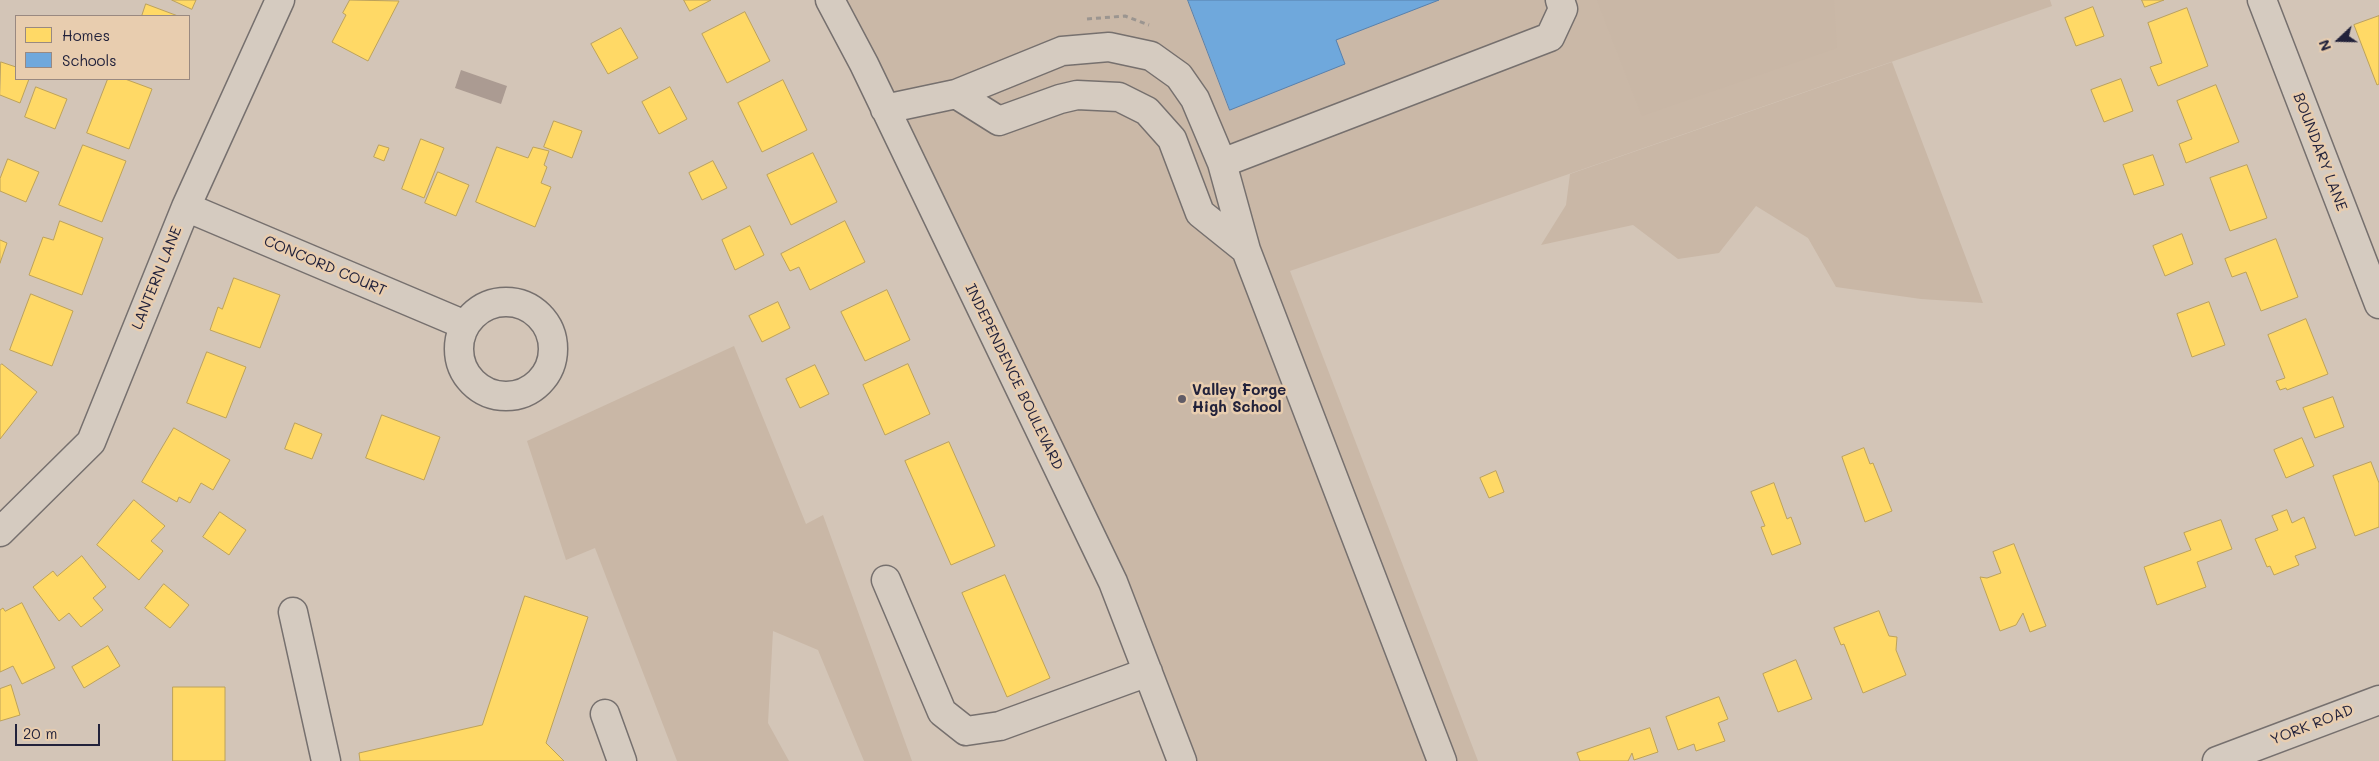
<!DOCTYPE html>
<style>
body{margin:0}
#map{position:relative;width:2379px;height:761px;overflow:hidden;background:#d3c5b7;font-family:Mali,sans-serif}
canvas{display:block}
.legend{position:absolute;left:15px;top:15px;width:175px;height:65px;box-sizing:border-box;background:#e8cdaf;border:1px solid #998981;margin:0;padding:6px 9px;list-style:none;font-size:15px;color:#22223b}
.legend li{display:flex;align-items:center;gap:10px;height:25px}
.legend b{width:25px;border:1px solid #998981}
.north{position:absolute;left:2314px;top:15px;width:50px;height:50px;-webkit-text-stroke:4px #e8cdaf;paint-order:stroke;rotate:249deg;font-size:14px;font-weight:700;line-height:20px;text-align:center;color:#22223b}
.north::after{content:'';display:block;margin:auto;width:18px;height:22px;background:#22223b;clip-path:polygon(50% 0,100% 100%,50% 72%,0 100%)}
.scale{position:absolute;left:15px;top:724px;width:85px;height:22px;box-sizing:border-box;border:2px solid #22223b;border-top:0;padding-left:6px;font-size:15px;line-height:18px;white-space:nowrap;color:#22223b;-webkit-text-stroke:4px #e8cdaf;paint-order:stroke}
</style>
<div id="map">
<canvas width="2379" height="761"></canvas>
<ul class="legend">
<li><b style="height:14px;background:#ffd966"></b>Homes</li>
<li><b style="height:14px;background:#6fa8dc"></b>Schools</li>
</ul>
<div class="north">N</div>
<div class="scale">20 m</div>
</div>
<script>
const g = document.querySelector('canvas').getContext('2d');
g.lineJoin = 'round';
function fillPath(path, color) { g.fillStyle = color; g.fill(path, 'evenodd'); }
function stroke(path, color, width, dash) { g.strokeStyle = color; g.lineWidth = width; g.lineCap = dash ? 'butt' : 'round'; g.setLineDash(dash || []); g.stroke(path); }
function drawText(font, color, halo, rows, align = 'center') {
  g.font = font + ' Mali,sans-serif'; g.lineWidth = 5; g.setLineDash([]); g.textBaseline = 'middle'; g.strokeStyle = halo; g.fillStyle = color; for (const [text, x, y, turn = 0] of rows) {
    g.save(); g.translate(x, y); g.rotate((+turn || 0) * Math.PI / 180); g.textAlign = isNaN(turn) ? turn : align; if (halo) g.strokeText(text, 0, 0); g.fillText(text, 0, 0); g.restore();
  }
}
const built = new Path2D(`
 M830,0h1220l2,6 -762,265 188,490h-296z`);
const green = new Path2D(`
 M1597,0h237l3,48 -195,68z
 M1892,62l91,241 -62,-4 -85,-12 -28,-49 -52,-32 -37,47 -41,6 -45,-34 -92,20 25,-40 4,-31z
 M734,346l72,178 17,-9 89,246h-48l-46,-111 -45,-19 -5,92 21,38h-112l-82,-213 -29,12 -39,-119z`);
const water = new Path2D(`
 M461,70l46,16 -6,18 -46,-16z`);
const homes = new Path2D(`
 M172,0h24l-4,9z
 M350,0l49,1 -31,60 -36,-19 14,-27 -3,-2z
 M684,0h27l-21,11z
 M2142,0h22l-19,7z
 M146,4l32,12h-36z
 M2093,7l11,29 -28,10 -11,-28z
 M2187,8l21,58 -50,20 -8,-19 12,-4 -14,-40z
 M745,12l25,49 -43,22 -25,-49z
 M2379,16v68l-2,1 -23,-60z
 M621,28l17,30 -30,16 -17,-30z
 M1,62l15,5v12h13l-9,24 -20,-8z
 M108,79h17l27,10 -23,60 -42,-16z
 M2121,79l12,32 -29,11 -13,-32z
 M783,80l24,50 -45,22 -24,-49z
 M2216,85l23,57 -53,21 -7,-19 13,-5 -15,-38z
 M36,87l31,12 -12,30 -30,-12z
 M670,87l17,32 -28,15 -17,-32z
 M554,121l28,10 -10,27 -28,-11z
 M421,139l23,9 -20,50 -22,-9z
 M83,145l43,16 -24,61 -43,-17z
 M379,145l10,3 -5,13 -10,-4z
 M497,147l31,11 5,-11 16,4 -5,14 3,2 -6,16 10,4 -16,40 -59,-25z
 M813,153l24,49 -46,23 -24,-50z
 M2153,155l11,30 -30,10 -11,-30z
 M8,159l31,13 -13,30 -26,-11v-12z
 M713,161l14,27 -25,12 -13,-27z
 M2247,165l20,53 -37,13 -20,-53z
 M438,172l31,13 -13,31 -31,-13z
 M60,221l43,17 -21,57 -53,-20 14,-38 10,3z
 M845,221l20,41 -55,28 -11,-23 -9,4 -9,-17z
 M750,226l14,29 -29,15 -13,-30z
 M2182,234l11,30 -28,12 -12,-30z
 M2276,239l22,58 -37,14 -15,-39 -14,5 -7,-18z
 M0,240l7,3 -7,20z
 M234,278l46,17 -20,53 -50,-18 8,-23 4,2z
 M887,290l23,50 -45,21 -24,-49z
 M31,294l42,17 -21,55 -42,-16z
 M778,302l12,26 -28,14 -13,-26z
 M2209,302l16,43 -33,12 -15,-43z
 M2306,319l22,55 -41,16 -1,-2 -6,2 -4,-9 9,-3 -17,-43z
 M207,352l39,15 -20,51 -39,-15z
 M2,364l35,28 -37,47v-73z
 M908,364l22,50 -45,21 -22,-50z
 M815,365l14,29 -29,14 -14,-29z
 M2333,397l11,30 -29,11 -12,-30z
 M382,415l58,22 -16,43 -58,-22z
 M295,423l27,11 -10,25 -27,-10z
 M174,428l56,32 -17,30 -12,-7 -11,20 -11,-6 -2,5 -35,-20z
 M2302,438l12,28 -28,12 -12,-28z
 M949,442l46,104 -44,19 -46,-104z
 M1864,448l6,16 3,-1 19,48 -27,11 -23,-65z
 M2371,462l8,21v44l-24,9 -22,-60z
 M1496,471l8,21 -15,6 -9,-20z
 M1774,483l13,36 4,-2 10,27 -29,11 -11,-28 4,-1 -14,-34z
 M134,500l31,26 -14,15 12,10 -24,29 -42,-35z
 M2287,510l5,13 12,-6 12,31 -21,8 4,9 -25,10 -4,-9 -3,1 -12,-28 23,-9 -6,-14z
 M220,512l26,18 -17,25 -26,-18z
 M2221,520l11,29 -35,13 9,25 -49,18 -13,-38 47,-17 -7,-17z
 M2014,544l32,82 -16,6 -7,-19 -7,12 -16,6 -20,-54 7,1 14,-5 -8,-21z
 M82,556l24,31 -13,11 10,12 -22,17 -12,-14 -10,8 -26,-34 20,-16 4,5z
 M1005,575l45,103 -43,19 -45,-104z
 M164,584l25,21 -19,23 -25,-20z
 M525,596l63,21 -42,126 18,18h-204l-1,-8 123,-28z
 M22,603l33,65 -33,16 -9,-18 -13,6v-62l3,-2 2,3z
 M1879,611l10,25 8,1 -1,13 10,25 -43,18 -19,-49 -3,1 -7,-17z
 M108,646l12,20 -36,22 -12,-21z
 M1796,660l16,39 -34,13 -15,-38z
 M11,685l9,30 -20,6v-32z
 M173,687h52v74h-52z
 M1719,697l9,22 -10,4 7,18 -29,10 -2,-7 -16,6 -12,-33z
 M1650,728l8,24 -24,8 -2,-7 -4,8h-48l-3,-8z`);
const schools = new Path2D(`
 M1188,0h251l-103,40 9,24 -115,46z`);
const path = new Path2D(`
 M1087,19l38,-3 24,9`);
const minor = new Path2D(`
 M830,0l34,64 249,518 69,179
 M2262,0l117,304
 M956,94l106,-43 47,-4 42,9 28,20 16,23 27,64 24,87
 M885,109l71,-15 43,27 61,-22 17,-4 42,2 28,14 25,28 28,74 46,37 196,511
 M1222,163l328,-126 13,-28 -3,-9
 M186,207l279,118
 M459 349a47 47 0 1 1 94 0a47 47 0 1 1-94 0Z
 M0,532l91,-90 95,-235 94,-207
 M886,580l56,132 24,19 34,-5 148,-54
 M293,612l33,149
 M605,714l17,47`);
const major = new Path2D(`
 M2217,761l162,-61`);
const markers = [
 [1182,399,5,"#605b66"]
];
const streetNames = [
 ["BOUNDARY LANE",2320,152,69],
 ["CONCORD COURT",325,266,23],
 ["LANTERN LANE",157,278,-68],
 ["INDEPENDENCE BOULEVARD",1014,377,64],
 ["YORK ROAD",2312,725,-21]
];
const poiNames = [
 ["Valley Forge",1192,390],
 ["High School",1192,407]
];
fillPath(built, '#cab8a7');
fillPath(green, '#c9b7a6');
fillPath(water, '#ab9b92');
fillPath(homes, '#ffd966');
stroke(homes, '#bda259', 1);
fillPath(schools, '#6fa8dc');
stroke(schools, '#5880ac', 1);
stroke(minor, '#76706e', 31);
stroke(major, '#76706e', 31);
stroke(path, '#9b9590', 3, [5, 4]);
stroke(minor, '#d5cbc0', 28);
stroke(major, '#d5cbc0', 28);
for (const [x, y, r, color] of markers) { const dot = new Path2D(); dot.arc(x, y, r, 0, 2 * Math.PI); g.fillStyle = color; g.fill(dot); stroke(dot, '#e8cdaf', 2); }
drawText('15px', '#22223b', '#e8cdaf', streetNames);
drawText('bold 15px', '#22223b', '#e8cdaf', poiNames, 'left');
</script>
